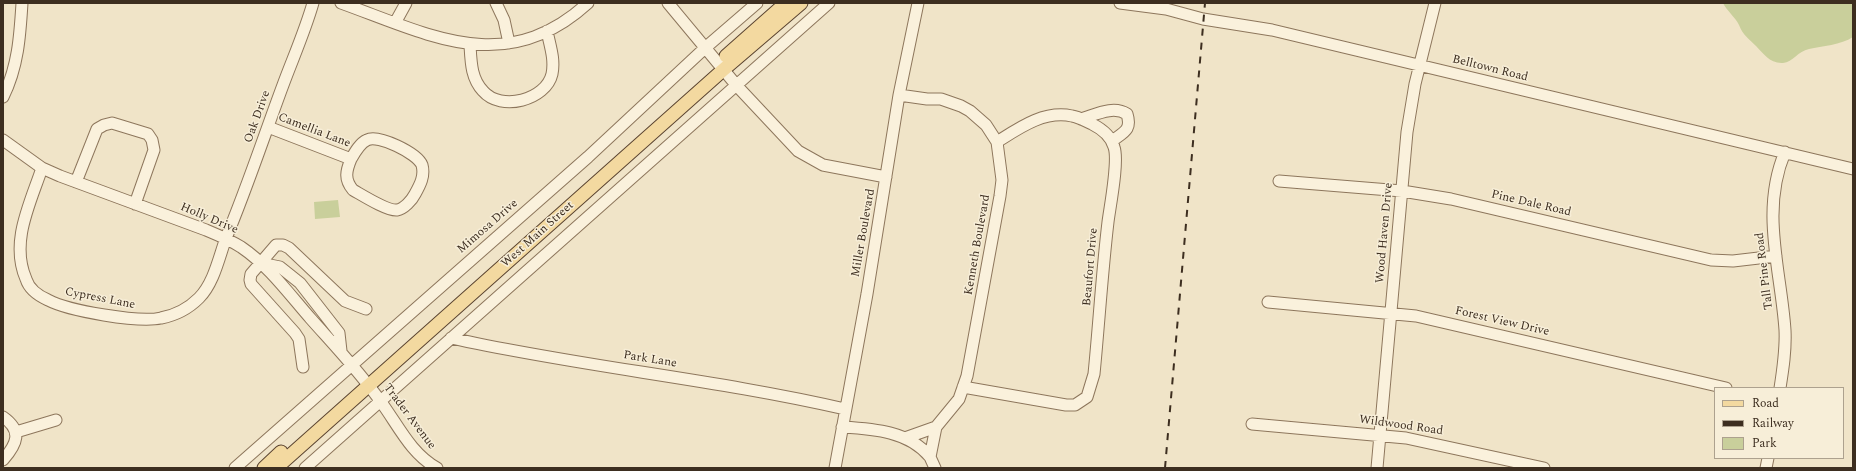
<!DOCTYPE html>
<style>
body{margin:0}
#map{position:relative;width:1856px;height:471px;overflow:hidden;background:#f0e4c8;font-family:Spectral,serif}
canvas{display:block}
.frame{position:absolute;inset:0;border:4px solid #3d2e20;pointer-events:none}
.legend{position:absolute;left:1714px;top:387px;width:130px;height:72px;box-sizing:border-box;background:#f7eed8;border:1px solid #ada18e;margin:0;padding:5px 7px;list-style:none;font-size:12px;color:#3d2e20}
.legend li{display:flex;align-items:center;gap:8px;height:20px}
.legend b{width:20px;border:1px solid #ada18e}
</style>
<div id="map">
<canvas width="1856" height="471"></canvas>
<div class="frame"></div>
<ul class="legend">
<li><b style="height:5px;background:#f3d9a0"></b>Road</li>
<li><b style="height:5px;background:#3d2e20"></b>Railway</li>
<li><b style="height:11px;background:#c9cf9b"></b>Park</li>
</ul>
</div>
<script>
const g = document.querySelector('canvas').getContext('2d');
g.lineJoin = 'round';
function fillPath(path, color) { g.fillStyle = color; g.fill(path, 'evenodd'); }
function stroke(path, color, width, dash) { g.strokeStyle = color; g.lineWidth = width; g.lineCap = dash ? 'butt' : 'round'; g.setLineDash(dash || []); g.stroke(path); }
function drawText(font, color, halo, rows, align = 'center') {
  g.font = font + ' Spectral,serif'; g.lineWidth = 3; g.setLineDash([]); g.textBaseline = 'middle'; g.strokeStyle = halo; g.fillStyle = color; for (const [text, x, y, turn = 0] of rows) {
    g.save(); g.translate(x, y); g.rotate((+turn || 0) * Math.PI / 180); g.textAlign = isNaN(turn) ? turn : align; if (halo) g.strokeText(text, 0, 0); g.fillText(text, 0, 0); g.restore();
  }
}
const green = new Path2D(`
 M1723,3h130v34c-12,8 -31,9 -44,12 -11,2 -16,13 -26,14 -13,1 -20,-10 -27,-17 -8,-8 -13,-11 -17,-21 -4,-8 -12,-14 -16,-22z
 M338,200l2,17 -25,2 -1,-17z`);
const minor = new Path2D(`
 M341,3c89,32 165,75 247,0
 M496,3l8,17 5,23
 M668,3l69,83 61,65 25,14 63,12
 M1120,3l46,6 37,10 69,11 581,139
 M395,23l11,-20
 M470,45c1,17 1,33 13,46 18,21 63,9 69,-17 3,-15 -2,-28 -5,-43
 M899,95l28,4h14l20,7 9,5 16,14 11,17 5,38 -2,16 -33,180 -8,23 -23,28 -6,30 5,11
 M3,97c15,-30 17,-61 19,-94
 M1081,119c14,-4 32,-14 46,-5 5,16 -3,18 -15,27
 M268,127l83,32c-5,12 -7,20 2,31 9,5 34,21 44,20 7,-1 15,-10 18,-16 5,-9 10,-18 7,-29 -5,-12 -44,-31 -55,-25 -7,3 -12,12 -16,19
 M3,140l39,28 18,8 146,54c12,5 24,10 35,17 28,19 48,47 70,72 24,27 49,53 70,83 17,23 30,52 56,66
 M42,168c-12,36 -32,74 -16,111 3,10 13,17 22,21 21,11 91,23 113,18 16,-3 27,-9 38,-20 15,-15 20,-41 27,-60 21,-50 38,-102 57,-153 10,-27 22,-54 30,-82
 M1279,181l123,10 49,8 260,61 22,1 43,-5
 M76,182l21,-53 7,-4 8,-2 36,11 4,6 2,10 -19,54
 M260,263l20,4 20,16 39,50 2,18
 M1268,302l148,14 310,72
 M451,338c130,29 264,41 394,71
 M303,367l-4,-28 -4,-6 -44,-49 -1,-4 1,-6 25,-29h7l6,3 56,53 21,8
 M963,387l103,18h9l12,-8 7,-23c5,-51 8,-101 14,-152 2,-16 11,-61 6,-75 -3,-11 -12,-18 -22,-23 -7,-3 -13,-7 -20,-8 -28,-6 -53,12 -75,26
 M1780,388c3,-19 6,-38 5,-58 -4,-60 -25,-119 0,-178
 M3,417c20,14 14,27 0,43
 M1252,424l154,14 138,30
 M842,427c32,2 67,4 88,30
 M16,432l40,-12
 M905,438l31,-11
 M235,468l353,-311 117,-109 52,-45
 M305,468l524,-465
 M835,468l32,-174 32,-199 19,-92
 M1377,468l30,-336 8,-48 20,-81
 M1766,468l2,-10`);
const major = new Path2D(`
 M726,56l60,-53
 M264,468l17,-16
 M276,468l447,-398 78,-67`);
const rail = new Path2D(`
 M1165,468l40,-465`);
const streetNames = [
 ["Belltown Road",1490,69,14],
 ["Oak Drive",258,117,-70],
 ["Camellia Lane",314,131,21],
 ["Pine Dale Road",1531,204,13],
 ["Holly Drive",209,219,23],
 ["Mimosa Drive",488,227,-41],
 ["Miller Boulevard",864,233,-80],
 ["Wood Haven Drive",1385,233,-85],
 ["West Main Street",538,235,-42],
 ["Kenneth Boulevard",978,245,-80],
 ["Beaufort Drive",1091,267,-85],
 ["Tall Pine Road",1765,271,-97],
 ["Cypress Lane",100,299,11],
 ["Forest View Drive",1502,322,13],
 ["Park Lane",650,360,9],
 ["Trader Avenue",409,417,53],
 ["Wildwood Road",1401,426,8]
];
fillPath(green, '#c9cf9b');
stroke(minor, '#8d765c', 13);
stroke(major, '#5b4430', 15);
stroke(minor, '#faf1dc', 11);
stroke(major, '#f3d9a0', 13);
stroke(rail, '#3d2e20', 2, [7, 7]);
drawText('12px', '#3d2e20', '#f7eed8', streetNames);
</script>
